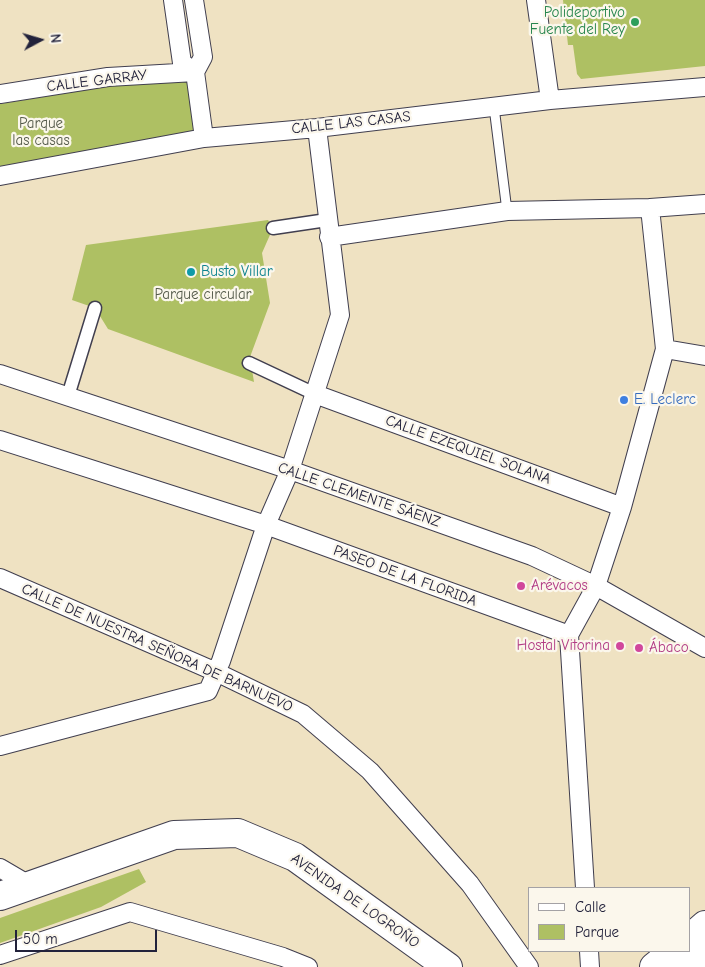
<!DOCTYPE html>
<meta charset="utf-8">
<style>
body{margin:0}
#map{position:relative;width:705px;height:967px;overflow:hidden;background:#efe2c2;font-family:"Comic Neue",sans-serif}
canvas{display:block}
.legend{position:absolute;left:528px;top:887px;width:162px;height:65px;box-sizing:border-box;background:#fbf7ec;border:1px solid #a4a2a5;margin:0;padding:6px 9px;list-style:none;font-size:15px;color:#22223b}
.legend li{display:flex;align-items:center;gap:10px;height:25px}
.legend b{width:25px;border:1px solid #a4a2a5}
.north{position:absolute;left:15px;top:15px;width:50px;height:50px;-webkit-text-stroke:4px #fbf7ec;paint-order:stroke;rotate:84deg;font-size:14px;font-weight:700;line-height:20px;text-align:center;color:#22223b}
.north::after{content:'';display:block;margin:auto;width:18px;height:22px;background:#22223b;clip-path:polygon(50% 0,100% 100%,50% 72%,0 100%)}
.scale{position:absolute;left:15px;top:930px;width:142px;height:22px;box-sizing:border-box;border:2px solid #22223b;border-top:0;padding-left:6px;font-size:15px;line-height:18px;white-space:nowrap;color:#22223b;-webkit-text-stroke:4px #fbf7ec;paint-order:stroke}
</style>
<div id="map">
<canvas width="705" height="967"></canvas>
<ul class="legend">
<li><b style="height:6px;background:#fff"></b>Calle</li>
<li><b style="height:14px;background:#aec063"></b>Parque</li>
</ul>
<div class="north">N</div>
<div class="scale">50 m</div>
</div>
<script>
const g = document.querySelector('canvas').getContext('2d');
g.lineJoin = 'round';
function fillPath(path, color) { g.fillStyle = color; g.fill(path, 'evenodd'); }
function stroke(path, color, width, dash) { g.strokeStyle = color; g.lineWidth = width; g.lineCap = dash ? 'butt' : 'round'; g.setLineDash(dash || []); g.stroke(path); }
function drawText(font, color, halo, rows, align = 'center') {
  g.font = font + ' "Comic Neue",sans-serif'; g.lineWidth = 4.5; g.setLineDash([]); g.textBaseline = 'middle'; g.strokeStyle = halo; g.fillStyle = color; for (const [text, x, y, turn = 0] of rows) {
    g.save(); g.translate(x, y); g.rotate((+turn || 0) * Math.PI / 180); g.textAlign = isNaN(turn) ? turn : align; if (halo) g.strokeText(text, 0, 0); g.fillText(text, 0, 0); g.restore();
  }
}
const green = new Path2D(`
 M563,0h142v66l-124,13 -4,-5 -4,-29h-5z
 M195,72l9,66 -204,38v-72z
 M268,220l5,8 -11,25 8,50 -20,54 4,25 -146,-53 -13,-21 -23,-8 14,-55z
 M139,869l7,13 -45,25 -101,36v-25z`);
const service = new Path2D(`
 M494,107l13,104`);
const pedestrian = new Path2D(`
 M273,228l54,-8
 M249,363l66,31
 M68,396l27,-88`);
const minor = new Path2D(`
 M173,0l9,63 13,9
 M194,0l9,57 -8,15 9,66
 M536,0l14,100
 M0,94l108,-17 87,-5
 M0,176l204,-38 113,-10 233,-28 155,-13
 M329,237l178,-26 143,-3 55,-4
 M665,349l40,7
 M0,374l290,96 242,86 64,30 109,62
 M315,394l307,113
 M0,440l266,85 303,110 16,253
 M0,578l216,94 87,42 67,57 100,113 59,83
 M569,635l27,-49 26,-79 43,-158 -15,-141
 M0,746l208,-55 13,-30 45,-136 24,-55 50,-155 -23,-187
 M0,868l29,17
 M589,951l1,16
 M0,955l130,-43 153,45 25,10`);
const primary = new Path2D(`
 M0,896l174,-61 64,-2 57,24 153,110
 M689,939l16,-14
 M654,967l20,-16
 M685,967l20,-16`);
const markers = [
 [635,22,5,"#2e9e5b"],
 [191,272,5,"#0f9aa8"],
 [624,400,5,"#3f7fe0"],
 [521,586,5,"#d1479c"],
 [620,646,5,"#d1479c"],
 [639,648,5,"#d1479c"]
];
const leisureNames = [
 ["Polideportivo",625,13],
 ["Fuente del Rey",625,30]
];
const streetNames = [
 ["CALLE GARRAY",97,81,-7],
 ["CALLE LAS CASAS",351,123,-6],
 ["CALLE EZEQUIEL SOLANA",468,450,20],
 ["CALLE CLEMENTE SÁENZ",359,495,19],
 ["PASEO DE LA FLORIDA",405,576,20],
 ["CALLE DE NUESTRA SEÑORA DE BARNUEVO",157,648,24],
 ["AVENIDA DE LOGROÑO",355,901,35]
];
const parkNames = [
 ["Parque",41,124],
 ["las casas",41,141],
 ["Parque circular",203,295]
];
const cultureNames = [
 ["Busto Villar",201,272]
];
const shopNames = [
 ["E. Leclerc",634,400]
];
const hotelNames = [
 ["Arévacos",531,586],
 ["Hostal Vitorina",610,646,"right"],
 ["Ábaco",649,648]
];
fillPath(green, '#aec063');
stroke(service, '#413f4f', 11);
stroke(pedestrian, '#413f4f', 15);
stroke(minor, '#413f4f', 20);
stroke(primary, '#413f4f', 30);
stroke(service, '#fff', 9);
stroke(pedestrian, '#fff', 12);
stroke(minor, '#fff', 18);
stroke(primary, '#fff', 28);
for (const [x, y, r, color] of markers) { const dot = new Path2D(); dot.arc(x, y, r, 0, 2 * Math.PI); g.fillStyle = color; g.fill(dot); stroke(dot, '#fbf7ec', 2); }
drawText('15px', '#27864d', '#fbf7ec', leisureNames, 'right');
drawText('15px', '#22223b', '#fbf7ec', streetNames);
drawText('15px', '#535949', '#fbf7ec', parkNames);
drawText('15px', '#0d838f', '#fbf7ec', cultureNames, 'left');
drawText('15px', '#366cbe', '#fbf7ec', shopNames, 'left');
drawText('15px', '#b23c85', '#fbf7ec', hotelNames, 'left');
</script>
